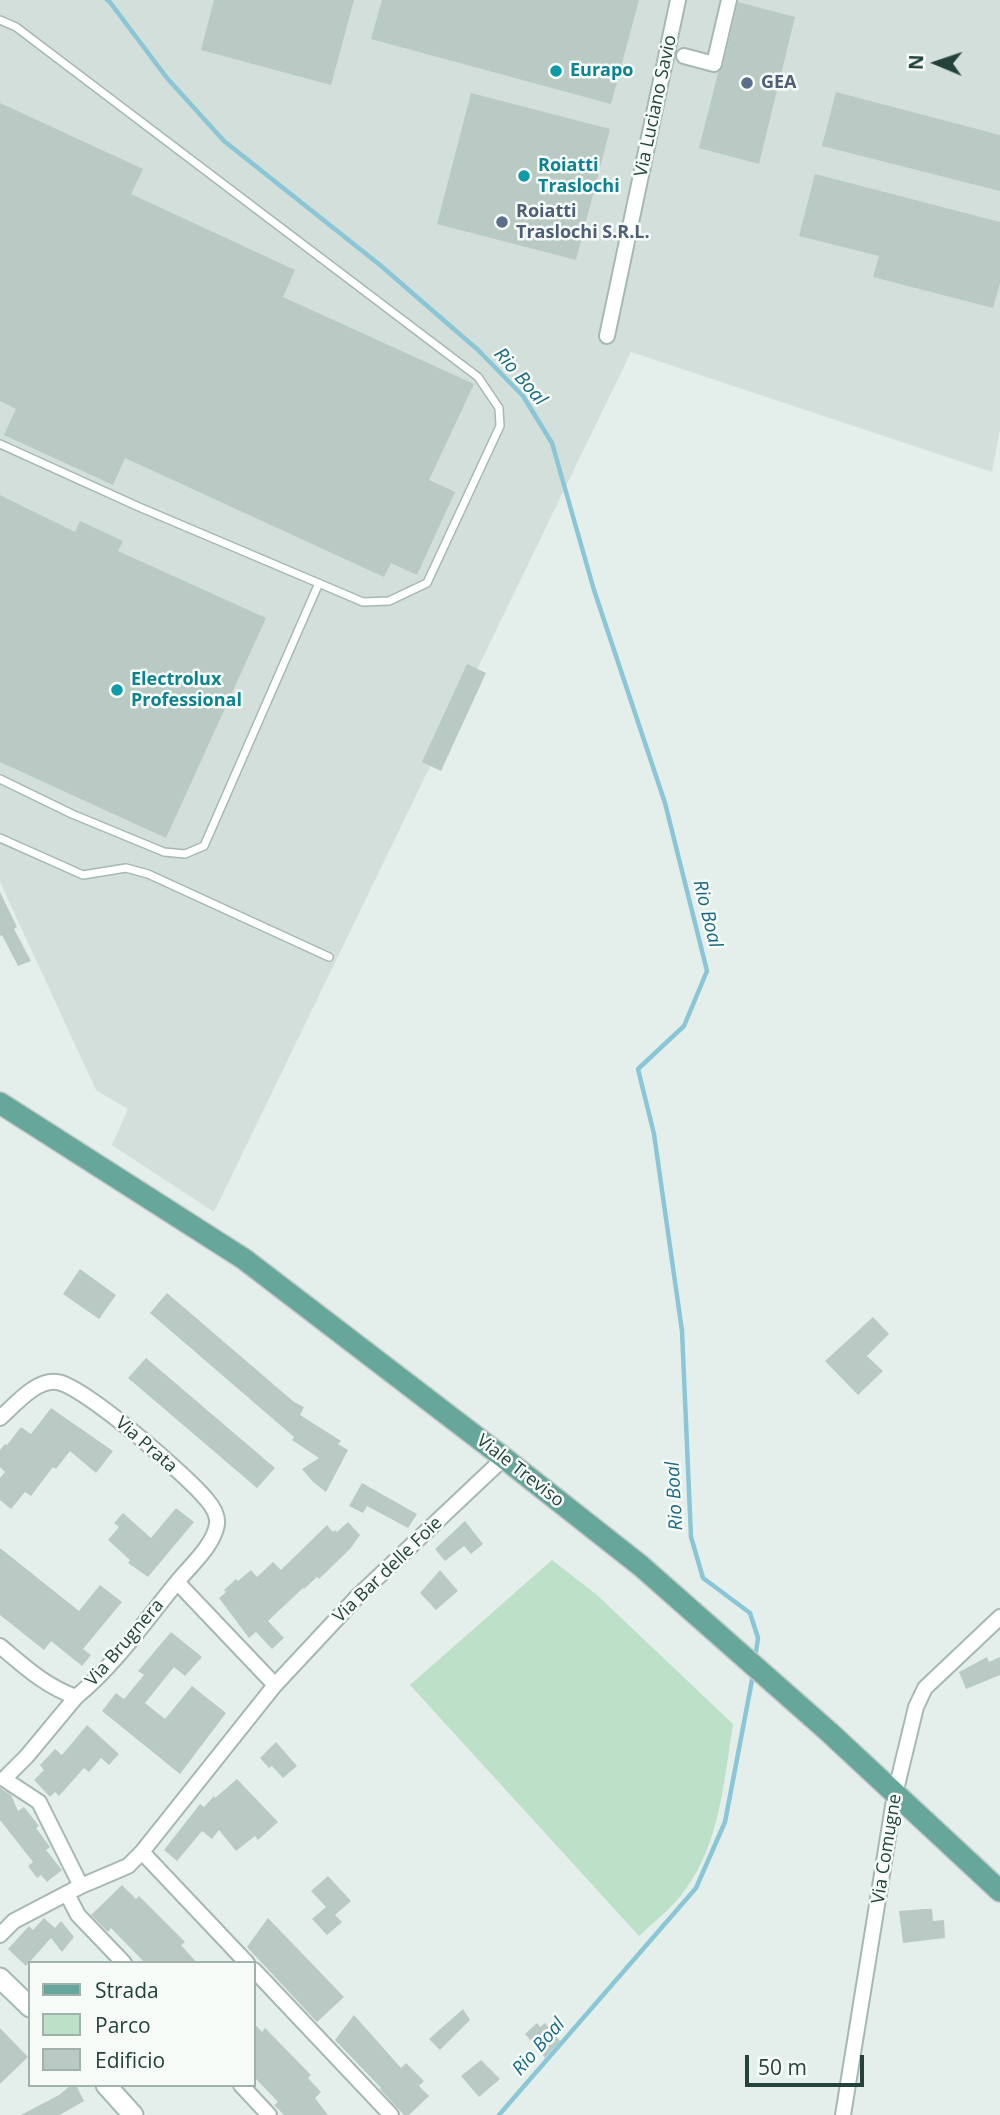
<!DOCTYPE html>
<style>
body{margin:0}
#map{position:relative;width:1000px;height:2115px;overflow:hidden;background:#e4efeb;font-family:"Open Sans",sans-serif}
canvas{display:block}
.legend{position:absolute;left:28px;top:1961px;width:228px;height:126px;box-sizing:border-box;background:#f6fbf8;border:2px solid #a1b1ac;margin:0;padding:9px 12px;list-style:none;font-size:21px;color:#22423b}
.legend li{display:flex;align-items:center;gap:14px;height:35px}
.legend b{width:35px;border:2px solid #a1b1ac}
.north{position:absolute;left:902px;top:28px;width:70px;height:70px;-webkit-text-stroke:5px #f6fbf8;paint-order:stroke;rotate:272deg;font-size:19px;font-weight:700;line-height:28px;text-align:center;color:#22423b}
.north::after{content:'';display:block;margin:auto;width:24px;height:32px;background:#22423b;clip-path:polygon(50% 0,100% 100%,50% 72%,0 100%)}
.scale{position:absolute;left:745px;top:2055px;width:119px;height:32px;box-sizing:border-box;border:4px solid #22423b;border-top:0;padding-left:9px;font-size:21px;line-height:24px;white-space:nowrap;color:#22423b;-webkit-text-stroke:5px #f6fbf8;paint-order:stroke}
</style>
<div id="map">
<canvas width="1000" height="2115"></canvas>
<ul class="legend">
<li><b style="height:9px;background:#67a69a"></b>Strada</li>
<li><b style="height:19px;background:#bce1c8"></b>Parco</li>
<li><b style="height:19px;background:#b9cac4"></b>Edificio</li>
</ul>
<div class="north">N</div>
<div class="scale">50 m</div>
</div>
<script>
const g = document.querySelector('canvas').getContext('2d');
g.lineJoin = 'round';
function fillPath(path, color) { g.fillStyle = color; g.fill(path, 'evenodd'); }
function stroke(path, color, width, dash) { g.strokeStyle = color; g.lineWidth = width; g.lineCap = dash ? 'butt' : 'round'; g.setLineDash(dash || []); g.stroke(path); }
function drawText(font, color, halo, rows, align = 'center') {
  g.font = font + ' "Open Sans",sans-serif'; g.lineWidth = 5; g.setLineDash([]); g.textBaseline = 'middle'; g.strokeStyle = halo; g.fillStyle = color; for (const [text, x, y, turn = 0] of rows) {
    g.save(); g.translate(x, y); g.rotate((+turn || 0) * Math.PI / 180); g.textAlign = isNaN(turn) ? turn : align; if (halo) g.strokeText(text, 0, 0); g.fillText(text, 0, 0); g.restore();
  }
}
const built = new Path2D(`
 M0,0h1000v429l-8,43 -361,-120 -417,860 -102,-67 16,-36 -32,-19 -96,-208z`);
const green = new Path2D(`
 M552,1560l45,35 136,129c-9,56 -13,119 -48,166 -12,17 -31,32 -46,46l-229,-251z`);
const stream = new Path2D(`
 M107,0l2,1 58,77 57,63 156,124 98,85 45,46 29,47 42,147 71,213 42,168 -23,55 -46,43 16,65 28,197 9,206 12,41 47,35 8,25 -3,21
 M499,2115l197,-227 29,-66 28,-147`);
const building = new Path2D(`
 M214,0h140l-23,85 -130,-35z
 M382,0h257l-28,104 -240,-65z
 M738,2l57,15 -36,147 -60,-16 19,-75 5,-7z
 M836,92l164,43v56l-178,-45z
 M471,93l139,36 -34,131 -139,-36z
 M0,103l143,66 -12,25 164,76 -12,27 191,87 -45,96 26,12 -38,83 -26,-12 -7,14 -259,-119 -12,27 -109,-50 12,-26 -16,-8z
 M815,174l185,48v61l-7,25 -120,-31 6,-21 -80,-20z
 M0,495l75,37 5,-11 43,20 -5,10 148,67 -100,220 -166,-76z
 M467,664l19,9 -45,98 -19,-9z
 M0,892l17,35 -3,2 17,32 -13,5 -16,-31 -2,1z
 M80,1269l36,26 -17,24 -36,-25z
 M167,1293l127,109 10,5 -4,8 41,26 -3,3 10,6 -22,42 -13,-10 -11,-13 17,-11 -27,-18 2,-3 -144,-124z
 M873,1317l16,17 -22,22 16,15 -25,24 -33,-34z
 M146,1358l129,110 -18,20 -129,-110z
 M51,1408l62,43 -17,22 -26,-22 -14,18 -3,-2 -22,29 -6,-4 -14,17 -11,-9v-22l5,-6 -5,-5v-17l5,-6 2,1 14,-18 10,7z
 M362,1483l55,31 -9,14 -41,-22 -4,7 -14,-7z
 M176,1508l18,14 -46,55 -20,-14 2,-3 -22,-20 11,-13 -5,-4 9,-10 28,25z
 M465,1521l18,23 -12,10 -7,-8 -19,15 -10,-12z
 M348,1522l12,13 -10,14 -31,30 -2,-2 -13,12 -1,-1 -35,33 16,17 -12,11 -16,-17 -7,6 -30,-40 7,-6 -2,-2 12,-11 2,2 13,-11 6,7 16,-15 8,8 46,-45 6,7 2,-2 2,2z
 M0,1548l79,63 21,-26 22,17 -39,47 8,6 -9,11 -31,-25 -7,9 -44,-35z
 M440,1570l18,21 -22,19 -16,-17z
 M171,1632l31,25 -17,19 -11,-9 -29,36 20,16 27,-33 34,27 -46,61 -78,-63 14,-18 8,6 20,-24 -6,-4z
 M987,1657l2,5 11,-5v18l-34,14 -7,-17z
 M87,1725l32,29 -10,11 -8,-7 -12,14 -5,-4 -25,28 -4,-4 -5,5 -16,-17 10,-10 -4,-5 15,-16 7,6z
 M276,1742l21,24 -14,12 -11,-12 -3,2 -9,-10z
 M237,1779l41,43 -20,18 -3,-4 -19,15 -17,-21 -7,9 -10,-8 -25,30 -13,-11 36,-46 4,3 10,-11 1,2z
 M0,1788l11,7 7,16 6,-4 15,19 -3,2 14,19 -4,3 16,20 -15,12 -6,-7 -4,3 -9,-12 5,-4 -33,-42z
 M328,1876l23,25 -16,14 7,7 -15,13 -15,-16 14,-12 -15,-16z
 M122,1885l14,14 3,-3 46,46 -4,3 16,18h-52l-34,-35 -3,4 -17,-17z
 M924,1909h8l1,12 11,-1 1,18 -42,5 -4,-32z
 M44,1918l11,10 6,-7 13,16 -12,15 -11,-14 -25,28 -18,-17 21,-23 4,4z
 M268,1918l76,79 -27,25 -70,-75z
 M463,2009l7,11 -30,30 -11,-11z
 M354,2015l47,53 5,-5 18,18 -5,5 10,10 -20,19h-5l-24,-26 1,-1 -46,-48z
 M254,2023l8,9 3,-4 46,47 -3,3 13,14 -6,6 13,17h-44l-10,-10 4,-3 -24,-25z
 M537,2023l3,4 5,-4 15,18 -15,17 -20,-24z
 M0,2028l28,29 -28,27z
 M481,2060l19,19 -21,18 -18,-21z
 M71,2085h5l8,16 -24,14h-39l38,-20z`);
const lane = new Path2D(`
 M0,20l16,7 462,350 21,31 1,18 -73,157 -38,18 -26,1 -224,-95 -139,-63
 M0,779l72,35 92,38 21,2 19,-8 115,-263
 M0,838l83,37 43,-7 22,6 181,83`);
const street = new Path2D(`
 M684,56l30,8 15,-64
 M607,336l71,-336
 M0,1418c15,-13 36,-39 57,-36 26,3 132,95 150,118 6,7 11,15 10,24 -3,21 -26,41 -39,57 -33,40 -62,83 -102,116 -31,-11 -51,-30 -76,-51
 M177,1582l98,103
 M76,1697l-49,59 -23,23 35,23 42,84
 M142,1852l105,111
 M67,1894l11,21 46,48
 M0,1935l14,-14 67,-35 47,-20 14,-14 133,-167 84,-90 145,-137
 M254,1970l137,145
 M241,2085l28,30
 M843,2115l52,-321 21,-87 9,-19 75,-71`);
const secondary = new Path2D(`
 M0,1978l30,29
 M106,2085l27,30`);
const primary = new Path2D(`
 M0,1103l244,156 260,199 137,108 188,166 171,159`);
const markers = [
 [556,71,7,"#0f9aa8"],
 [747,83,7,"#5c6f8a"],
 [524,176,7,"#0f9aa8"],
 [502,222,7,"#5c6f8a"],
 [117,690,7,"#0f9aa8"]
];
const cultureNames = [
 ["Eurapo",570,71],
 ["Roiatti",538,166],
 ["Traslochi",538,187],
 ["Electrolux",131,680],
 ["Professional",131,701]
];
const serviceNames = [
 ["GEA",761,83],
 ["Roiatti",516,212],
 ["Traslochi S.R.L.",516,233]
];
const streetNames = [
 ["Via Luciano Savio",656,106,-78],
 ["Via Prata",146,1445,41],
 ["Viale Treviso",520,1471,38],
 ["Via Bar delle Foie",388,1570,-44],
 ["Via Brugnera",125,1643,-49],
 ["Via Comugne",887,1849,-81]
];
const waterNames = [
 ["Rio Boal",520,377,49],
 ["Rio Boal",707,914,76],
 ["Rio Boal",675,1496,-93],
 ["Rio Boal",539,2047,-49]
];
fillPath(built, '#d2dfda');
fillPath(green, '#bce1c8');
stroke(stream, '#8ac6d6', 4.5);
fillPath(building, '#b9cac4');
stroke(lane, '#a6b8b3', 10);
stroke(street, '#a6b8b3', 18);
stroke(secondary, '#a2bbb4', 23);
stroke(primary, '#c1cac8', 24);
stroke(lane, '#fff', 7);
stroke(street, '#fff', 14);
stroke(secondary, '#fff', 19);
stroke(primary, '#67a69a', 21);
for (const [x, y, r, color] of markers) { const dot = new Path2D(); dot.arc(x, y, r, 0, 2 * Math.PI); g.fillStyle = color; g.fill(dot); stroke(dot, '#f6fbf8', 2.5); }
drawText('bold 18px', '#0d838f', '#f6fbf8', cultureNames, 'left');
drawText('bold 18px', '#4e5e75', '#f6fbf8', serviceNames, 'left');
drawText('18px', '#22423b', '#f6fbf8', streetNames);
drawText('italic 19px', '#186a82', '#f6fbf8', waterNames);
</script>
